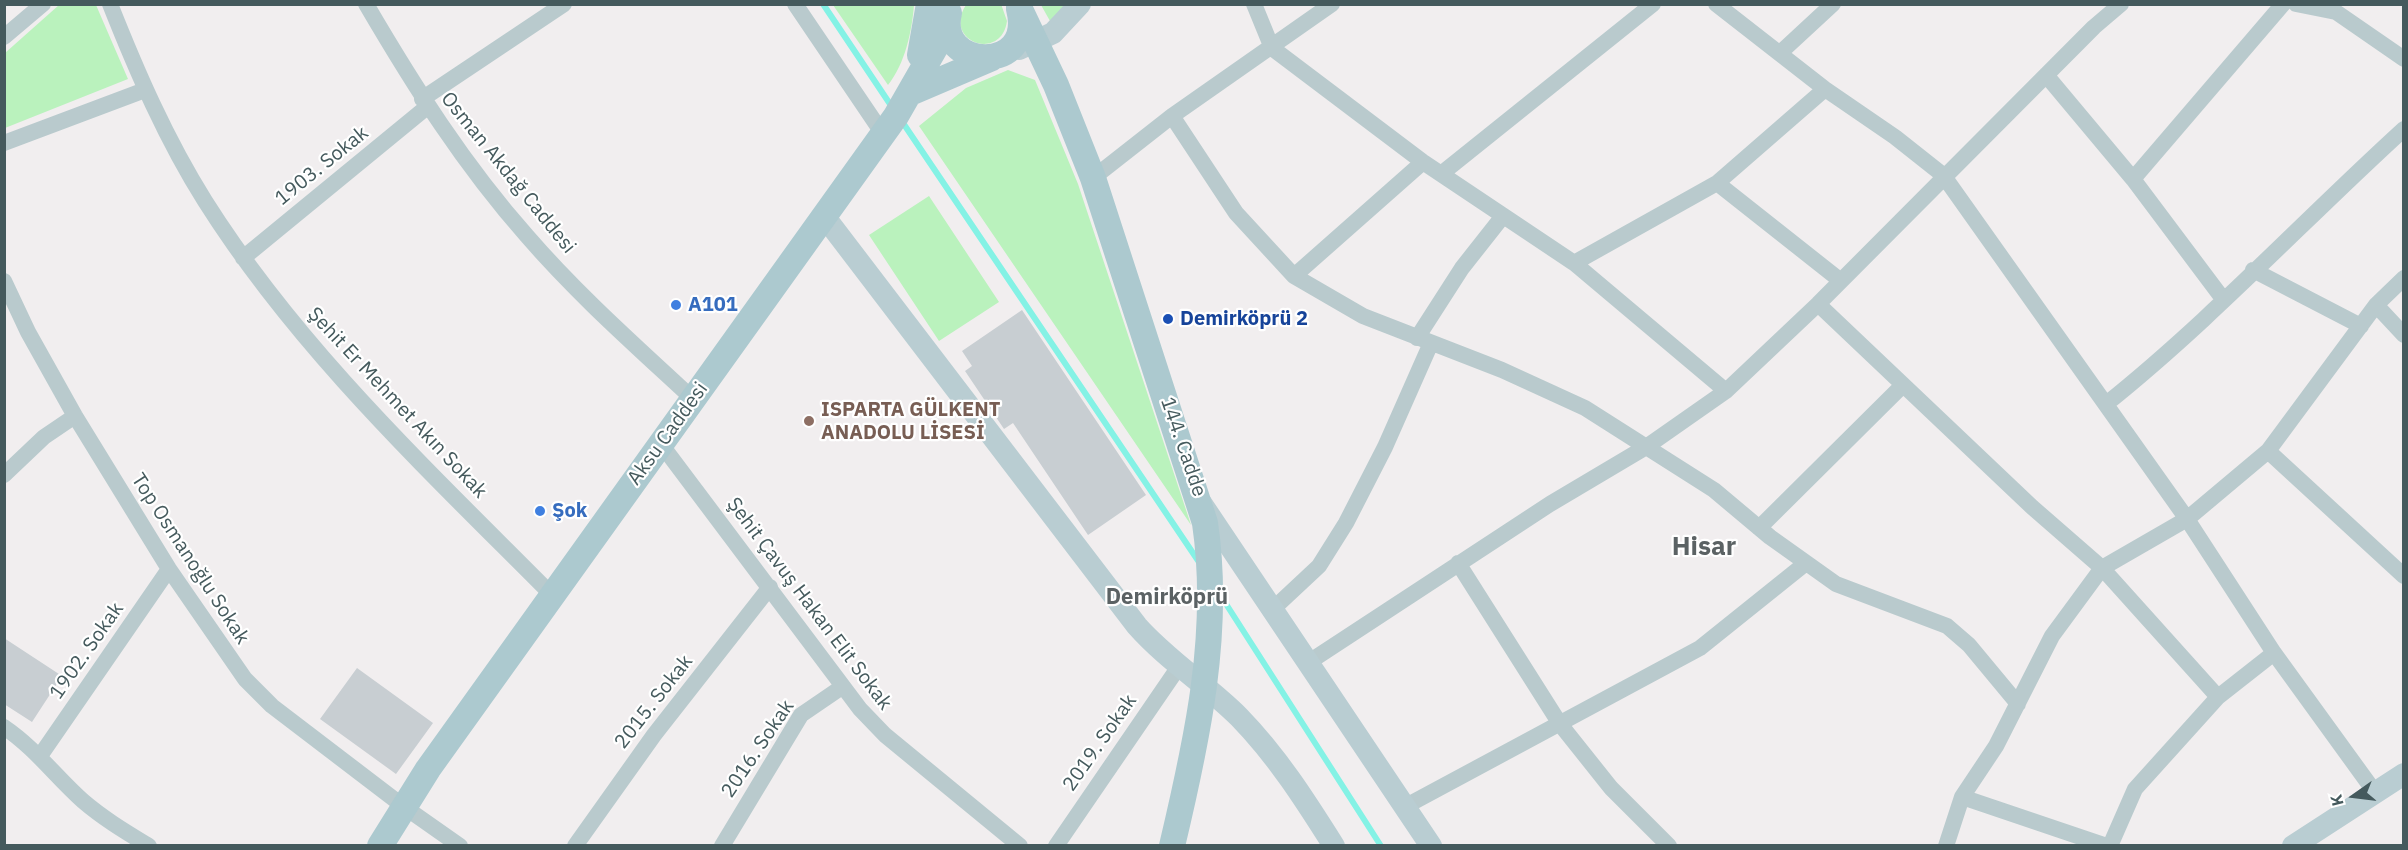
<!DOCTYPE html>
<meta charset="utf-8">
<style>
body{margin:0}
#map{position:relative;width:2408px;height:850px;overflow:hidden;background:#f1eeef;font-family:"IBM Plex Sans",sans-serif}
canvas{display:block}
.frame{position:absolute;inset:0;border:6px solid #455a5d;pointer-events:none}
.north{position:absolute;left:2324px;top:766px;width:60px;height:60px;-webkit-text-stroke:4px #fff;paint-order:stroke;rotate:256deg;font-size:16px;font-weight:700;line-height:24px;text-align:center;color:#455a5d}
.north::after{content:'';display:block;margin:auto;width:21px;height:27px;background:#455a5d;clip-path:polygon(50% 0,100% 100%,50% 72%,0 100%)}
</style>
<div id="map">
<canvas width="2408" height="850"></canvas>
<div class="frame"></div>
<div class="north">K</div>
</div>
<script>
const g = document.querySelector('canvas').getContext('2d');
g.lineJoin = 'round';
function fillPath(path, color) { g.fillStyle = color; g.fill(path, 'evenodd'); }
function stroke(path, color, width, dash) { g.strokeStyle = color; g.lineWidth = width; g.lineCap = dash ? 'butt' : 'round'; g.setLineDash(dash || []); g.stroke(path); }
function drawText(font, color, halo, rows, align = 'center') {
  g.font = font + ' "IBM Plex Sans",sans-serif'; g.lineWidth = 4.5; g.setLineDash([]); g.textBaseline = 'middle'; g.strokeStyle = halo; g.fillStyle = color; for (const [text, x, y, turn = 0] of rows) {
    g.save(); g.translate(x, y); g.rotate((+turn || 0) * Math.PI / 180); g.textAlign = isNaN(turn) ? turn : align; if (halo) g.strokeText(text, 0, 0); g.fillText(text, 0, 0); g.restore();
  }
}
const green = new Path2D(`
 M1001,4l6,17c-6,42 -65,20 -41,-16z
 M59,5h37l32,74 -123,49v-75z
 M833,5h81c-2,26 -9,59 -26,80z
 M1041,5h29l-20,16z
 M1008,70l27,10 43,104 113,341 -272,-399 47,-38z
 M929,196l70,106 -60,39 -70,-106z`);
const stream = new Path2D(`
 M823,4l69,103
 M901,120l298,442
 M1219,593l162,253`);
const building = new Path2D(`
 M1022,310l124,185 -58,40 -75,-112 -9,6 -39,-58 7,-5 -10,-15z
 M4,638l58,38 -30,46 -28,-18z
 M357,668l76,55 -37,51 -76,-55z`);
const street = new Path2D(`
 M110,4c27,68 56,135 95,197 94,149 224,270 347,394
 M366,4c48,82 98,161 161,232 51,59 109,110 166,163
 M795,4l88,130
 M1254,4l18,44 151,114 151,101 152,128
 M1716,4l109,85 70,48 48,38 244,344 87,134 100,138
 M2296,4l40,8 68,47
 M4,37l39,-33
 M1780,53l53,-49
 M2046,75l87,104 90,120
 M422,99l142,-95
 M1172,116l64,97 58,63 69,40 139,54 83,38 129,82 56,47 66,47 111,42 22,19 49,59
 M4,143l141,-53
 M1441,174l212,-170
 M1093,178l79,-62 160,-112
 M2133,179l150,-175
 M1717,183l124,98
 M243,258l184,-151
 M1574,263l143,-80 108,-94
 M2253,270l108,56
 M1294,276l129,-114
 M4,281l24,51 47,84 94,153 76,110 27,27 131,100 57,40
 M1818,304l214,203 70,61 116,129
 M2376,305l28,30
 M1417,338l45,-70 41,-52
 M2106,404c105,-84 198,-184 298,-275
 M661,444l199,265 25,26 135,111
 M2268,451l136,125
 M4,475l40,-38 31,-21
 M1759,528l144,-143
 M1458,563l102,161 51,64 58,58
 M1273,609l46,-43 27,-43 39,-76 46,-104
 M1309,662l241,-158 96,-57 80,-56 92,-87 276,-277 27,-23
 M4,727c31,21 52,50 79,74 21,18 43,31 66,45
 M40,756l129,-187
 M1962,797l145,49
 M1406,806l294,-158 106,-85
 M575,846l79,-111 116,-148
 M722,846l79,-131 41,-28
 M1056,846l124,-181
 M1946,846l16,-49 34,-51 56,-110 50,-68 85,-49 81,-68 108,-146 28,-27
 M2110,846l25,-57 83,-92 56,-44`);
const secondary = new Path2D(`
 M1019,49l34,-16 27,-29
 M824,216l313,410c30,34 70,59 102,91 38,39 66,83 95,129
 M1201,503l230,343
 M2293,846l111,-72`);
const primary = new Path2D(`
 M1019,7l37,78 37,93 112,345c16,109 -8,218 -33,323
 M949,13c-14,57 87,62 70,-4
 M920,55l9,-51
 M910,93l82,-35
 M380,846l48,-77 468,-653 39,-68 12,-29`);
const markers = [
 [676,305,6,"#3f7fe0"],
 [1168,319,6,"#1a4fb4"],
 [809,421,6,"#8d6e63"],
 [540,511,6,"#3f7fe0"]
];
const streetNames = [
 ["1903. Sokak",322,166,-39],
 ["Osman Akdağ Caddesi",508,173,51],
 ["Şehit Er Mehmet Akın Sokak",397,403,47],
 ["Aksu Caddesi",668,434,-54],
 ["144. Cadde",1183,447,71],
 ["Top Osmanoğlu Sokak",190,559,57],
 ["Şehit Çavuş Hakan Elit Sokak",809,604,53],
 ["1902. Sokak",87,651,-55],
 ["2015. Sokak",654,702,-52],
 ["2019. Sokak",1100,743,-55],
 ["2016. Sokak",758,749,-56]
];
const shopNames = [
 ["A101",688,305],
 ["Şok",552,511]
];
const transitNames = [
 ["Demirköprü 2",1180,319]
];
const educationNames = [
 ["ISPARTA GÜLKENT",821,410],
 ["ANADOLU LİSESİ",821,433]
];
const quarterNames = [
 ["Demirköprü",1167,598]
];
const districtNames = [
 ["Hisar",1704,547]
];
fillPath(green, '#baf2bd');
stroke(stream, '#84f2e5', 6);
fillPath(building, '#c8ced2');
stroke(street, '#b9cacd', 16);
stroke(secondary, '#b9cdd2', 22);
stroke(primary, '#acc9cf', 26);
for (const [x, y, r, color] of markers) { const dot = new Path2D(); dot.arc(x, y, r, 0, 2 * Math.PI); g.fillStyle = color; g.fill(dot); stroke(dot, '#fff', 2); }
drawText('20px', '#455a5d', '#fff', streetNames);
drawText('bold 20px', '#366cbe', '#fff', shopNames, 'left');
drawText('bold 20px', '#164399', '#fff', transitNames, 'left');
drawText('bold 20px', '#785e54', '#fff', educationNames, 'left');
drawText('bold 22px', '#5b6264', '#fff', quarterNames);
drawText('bold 26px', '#5b6264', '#fff', districtNames);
</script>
